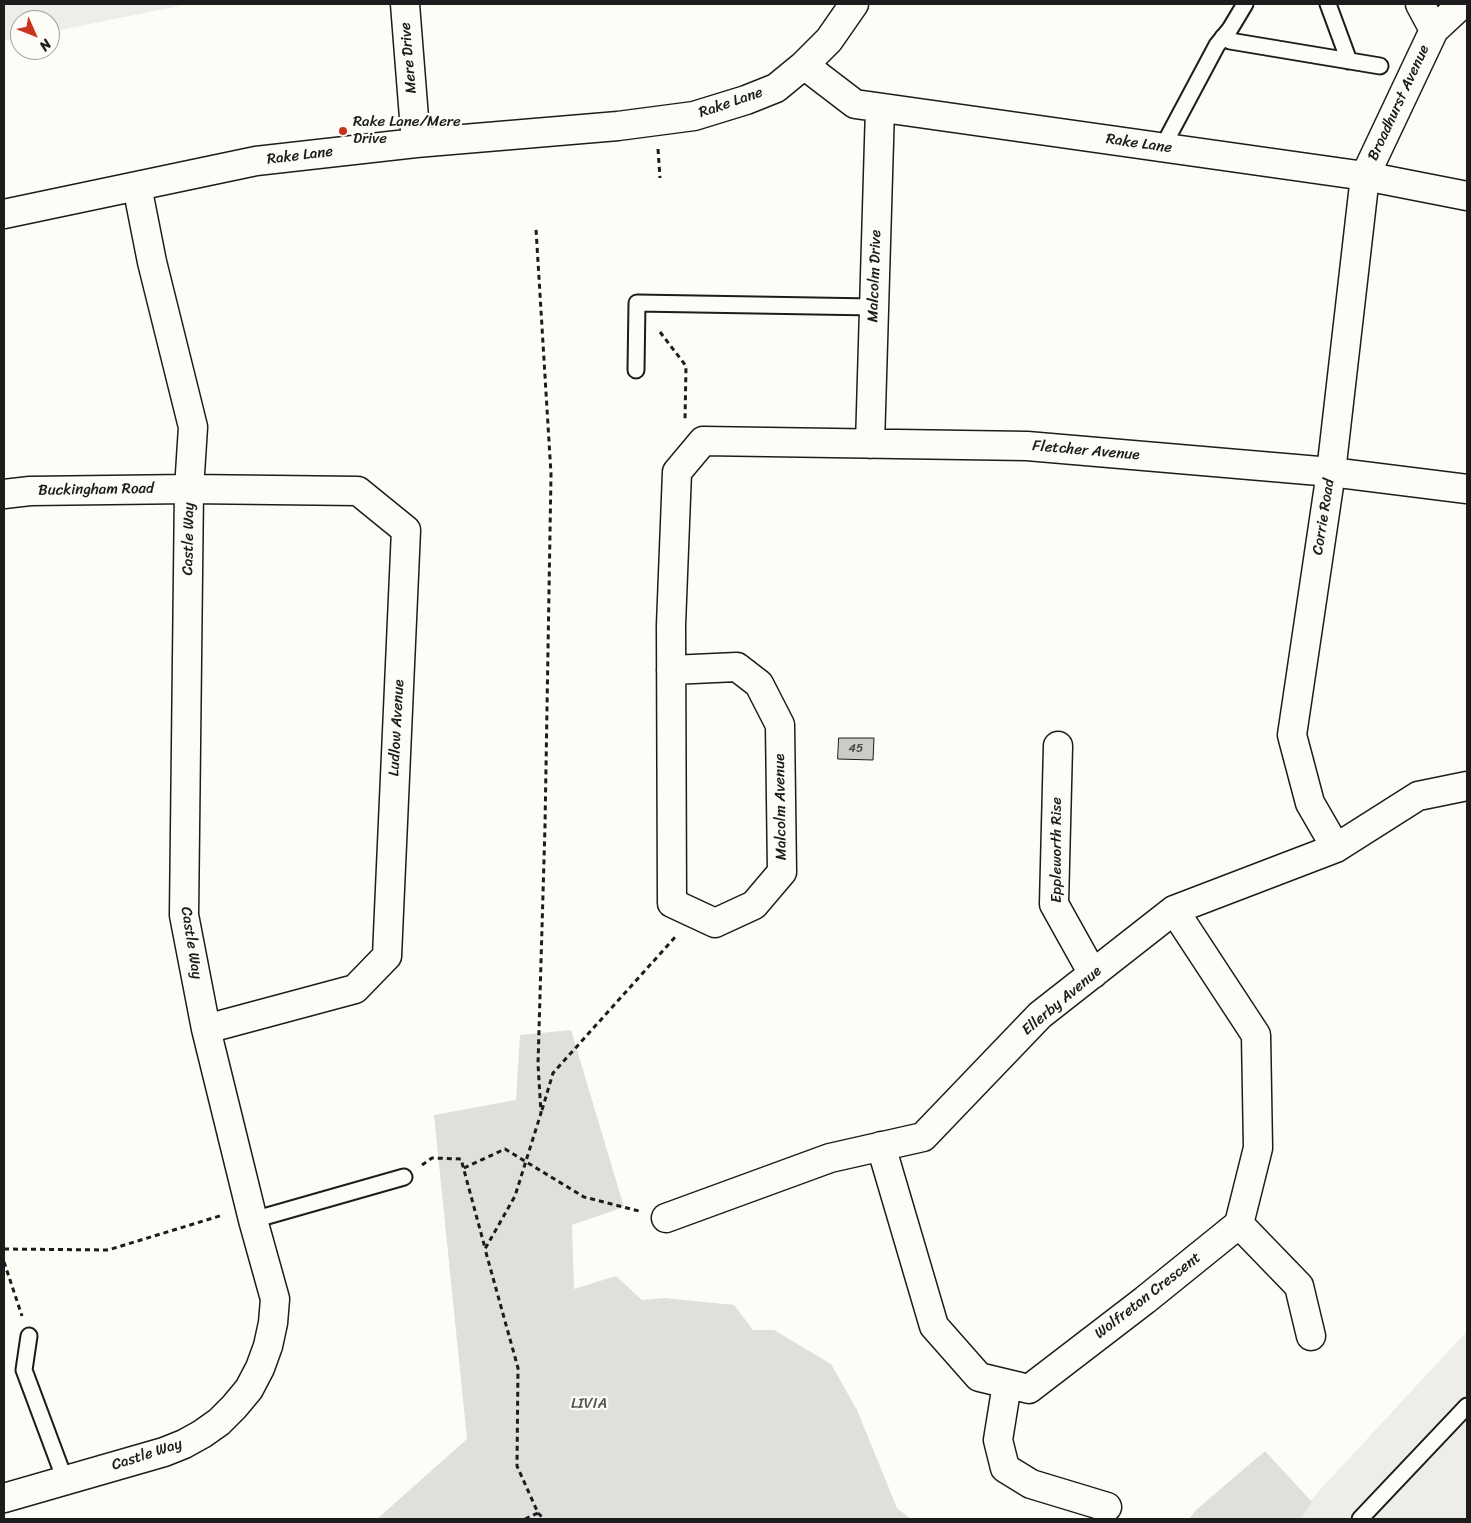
<!DOCTYPE html>
<style>
body{margin:0}
#map{position:relative;width:1471px;height:1523px;overflow:hidden;background:#fdfcf7;font-family:Sriracha,sans-serif}
canvas{display:block}
.frame{position:absolute;inset:0;border:5px solid #1c1c1c;pointer-events:none}
.north{position:absolute;left:10px;top:10px;width:50px;height:50px;box-sizing:border-box;background:#fdfcf7;border:1px solid #a3a29f;border-radius:50%;rotate:134deg;font-size:14px;font-weight:700;line-height:20px;text-align:center;color:#1c1c1c}
.north::after{content:'';display:block;margin:auto;width:18px;height:22px;background:#c8321e;clip-path:polygon(50% 0,100% 100%,50% 72%,0 100%)}
</style>
<div id="map">
<canvas width="1471" height="1523"></canvas>
<div class="frame"></div>
<div class="north">N</div>
</div>
<script>
const g = document.querySelector('canvas').getContext('2d');
g.lineJoin = 'round';
function fillPath(path, color) { g.fillStyle = color; g.fill(path, 'evenodd'); }
function stroke(path, color, width, dash) { g.strokeStyle = color; g.lineWidth = width; g.lineCap = dash ? 'butt' : 'round'; g.setLineDash(dash || []); g.stroke(path); }
function drawText(font, color, halo, rows, align = 'center') {
  g.font = font + ' Sriracha,sans-serif'; g.lineWidth = 4.5; g.setLineDash([]); g.textBaseline = 'middle'; g.strokeStyle = halo; g.fillStyle = color; for (const [text, x, y, turn = 0] of rows) {
    g.save(); g.translate(x, y); g.rotate((+turn || 0) * Math.PI / 180); g.textAlign = isNaN(turn) ? turn : align; if (halo) g.strokeText(text, 0, 0); g.fillText(text, 0, 0); g.restore();
  }
}
const built = new Path2D(`
 M4,4h185l-139,28v-12h-30v18l-16,3z
 M1467,1331v188h-174z`);
const green = new Path2D(`
 M571,1030l53,177 -52,18 2,64 42,-13 26,24 23,-2 69,7 19,25h21l57,34 26,46 40,98 14,11h-534l90,-80 -33,-324 82,-15 4,-65z
 M1265,1451l47,51 -11,17h-112l7,-9z`);
const building = new Path2D(`
 M839,738h35l-1,22 -35,-1z`);
const path = new Path2D(`
 M658,149l2,29
 M660,332l26,34 -1,54
 M542,1110l11,-37 124,-138
 M422,1165l10,-7 29,1 24,89
 M464,1168l41,-19 79,48 55,14
 M4,1249l104,1 115,-35
 M4,1262l18,54
 M538,1513l6,6
 M525,1519l13,-6 -21,-47 1,-98 -33,-119 30,-53 26,-83 -3,-49 7,-238 6,-352 -15,-245`);
const service = new Path2D(`
 M1328,4l21,57
 M1223,37l7,4 150,25
 M1168,148l1,-13 48,-90 13,-16 15,-25
 M636,370l1,-67 237,4
 M253,1220l151,-43
 M29,1336l-5,34 41,110
 M1360,1519l107,-113`);
const minor = new Path2D(`
 M405,4l11,139
 M1420,4l14,26
 M804,65l51,39 510,72 102,20
 M4,214l252,-53 160,-18 202,-17 76,-10 52,-16 30,-12 28,-23 25,-25 25,-36
 M870,444l10,-336
 M4,494l26,-3 159,-2 169,2 48,39 -19,426 -32,33 -149,40
 M671,670l66,-3 22,17 21,41 2,147 -28,33 -39,18 -43,-20 -1,-278 6,-153 26,-31 324,5 304,26 136,17
 M1058,746l-4,158 39,70
 M1336,848l-26,-45 -18,-68 39,-263 34,-296 69,-146 28,-26
 M881,1146l53,180 45,51 50,12 116,-89 94,-76 19,-76 -2,-113 -82,-125
 M666,1218l164,-60 93,-21 117,-122 134,-105 162,-62 82,-52 49,-10
 M1239,1224l60,62 12,50
 M1007,1384l-9,56 7,28 26,16 76,23
 M4,1498l160,-46 20,-8 18,-10 17,-12 15,-15 15,-18 11,-21 8,-22 5,-23 2,-24 -22,-79 -47,-191 -22,-114 5,-426 4,-62 -41,-165 -15,-76`);
const markers = [
 [343,131,5,"#c8321e"]
];
const numberNames = [
 ["45",856,749]
];
const streetNames = [
 ["Mere Drive",409,58,-95],
 ["Rake Lane",731,103,-19],
 ["Broadhurst Avenue",1399,103,-65],
 ["Rake Lane",1139,144,8],
 ["Rake Lane",300,156,-7],
 ["Malcolm Drive",875,276,-88],
 ["Fletcher Avenue",1086,451,5],
 ["Buckingham Road",96,490,-1],
 ["Corrie Road",1324,517,-81],
 ["Castle Way",189,539,-89],
 ["Ludlow Avenue",397,728,-87],
 ["Malcolm Avenue",781,807,-91],
 ["Eppleworth Rise",1057,850,-90],
 ["Castle Way",191,943,81],
 ["Ellerby Avenue",1062,1001,-40],
 ["Wolfreton Crescent",1148,1296,-38],
 ["Castle Way",147,1455,-18]
];
const poiNames = [
 ["Rake Lane/Mere",353,122],
 ["Drive",353,139]
];
const parkNames = [
 ["LIVIA",589,1404]
];
fillPath(built, '#eeede9');
fillPath(green, '#e0dfdb');
fillPath(building, '#cccbc8');
stroke(building, '#1c1c1c', 1);
stroke(service, '#1c1c1c', 19);
stroke(minor, '#1c1c1c', 31);
stroke(path, '#1c1c1c', 3, [5, 4]);
stroke(service, '#fdfcf7', 15);
stroke(minor, '#fdfcf7', 28);
for (const [x, y, r, color] of markers) { const dot = new Path2D(); dot.arc(x, y, r, 0, 2 * Math.PI); g.fillStyle = color; g.fill(dot); stroke(dot, '#fdfcf7', 2); }
drawText('12px', '#484847', null, numberNames);
drawText('15px', '#1c1c1c', '#fdfcf7', streetNames);
drawText('15px', '#1c1c1c', '#fdfcf7', poiNames, 'left');
drawText('15px', '#575655', '#fdfcf7', parkNames);
</script>
